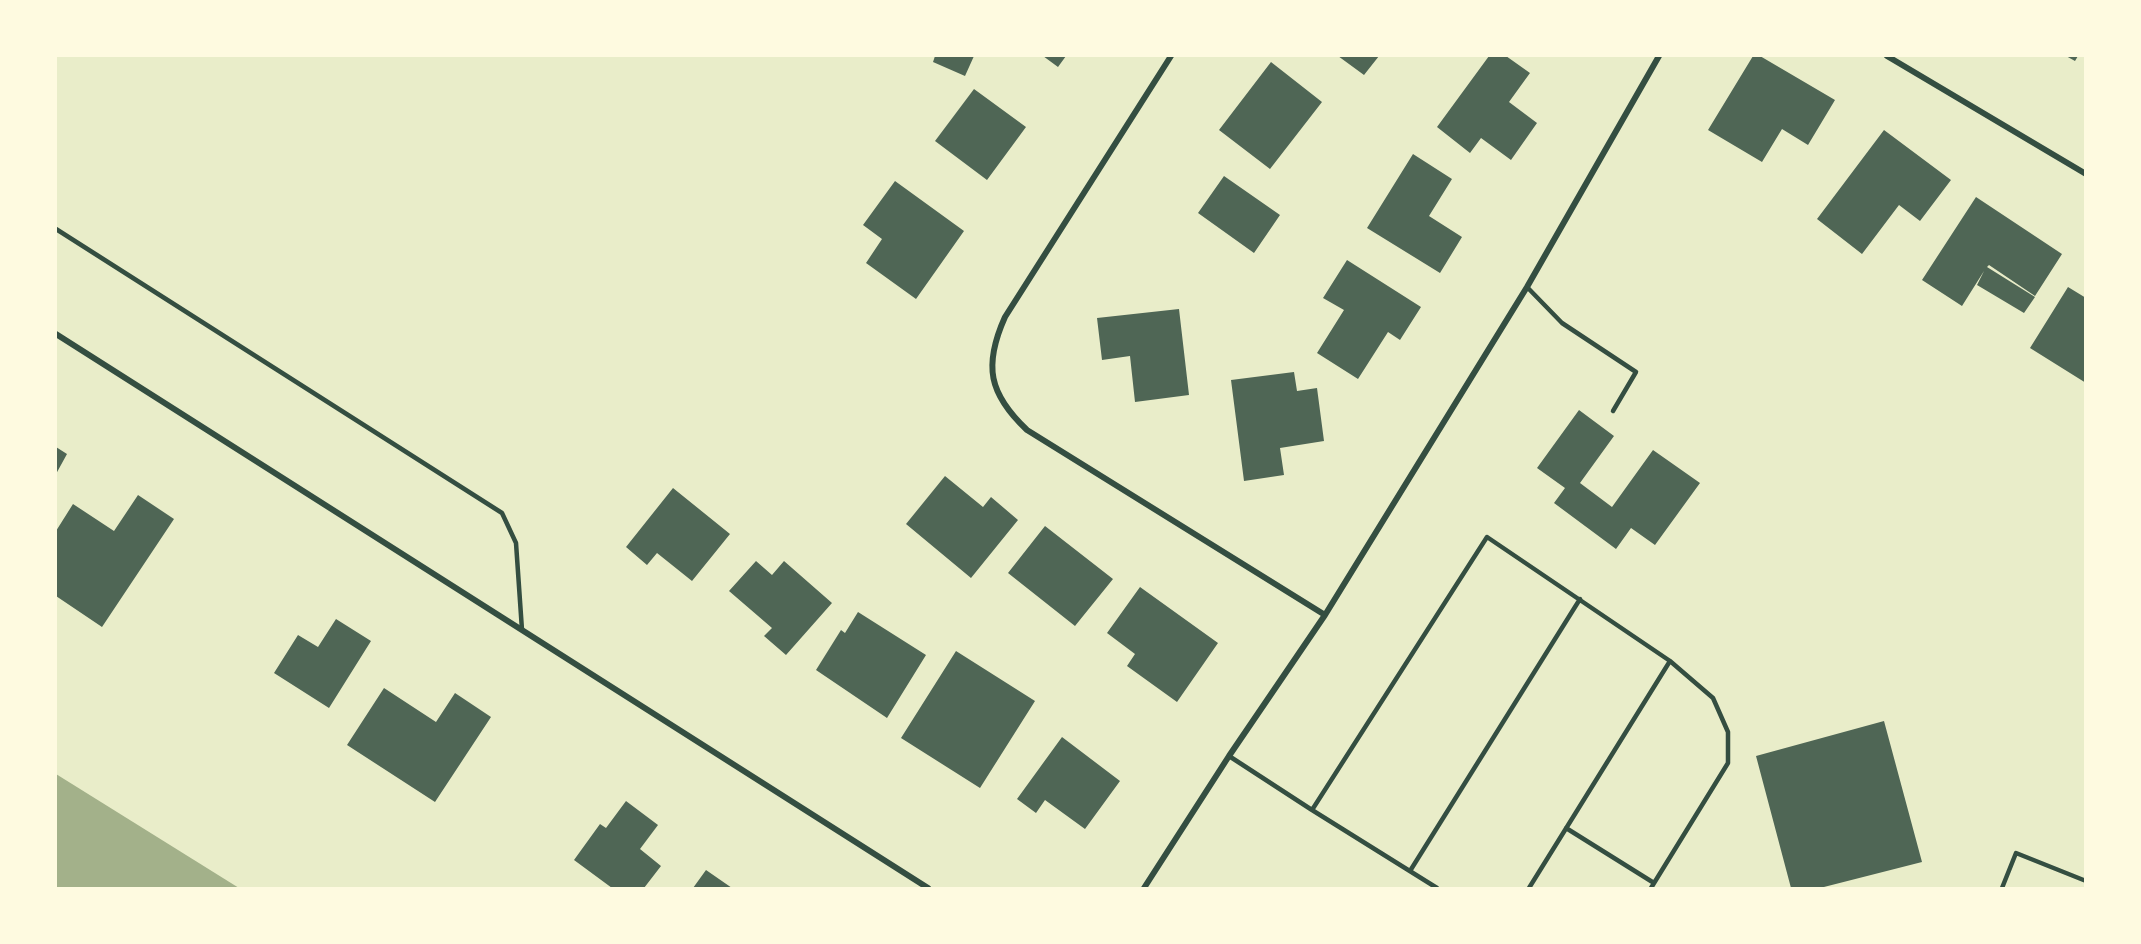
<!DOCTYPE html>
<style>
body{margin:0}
#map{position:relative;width:2141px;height:944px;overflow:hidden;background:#e9edc9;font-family:"Space Grotesk",sans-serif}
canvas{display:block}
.frame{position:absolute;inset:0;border:57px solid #fefae0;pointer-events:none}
</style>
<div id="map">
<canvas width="2141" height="944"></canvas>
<div class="frame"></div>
</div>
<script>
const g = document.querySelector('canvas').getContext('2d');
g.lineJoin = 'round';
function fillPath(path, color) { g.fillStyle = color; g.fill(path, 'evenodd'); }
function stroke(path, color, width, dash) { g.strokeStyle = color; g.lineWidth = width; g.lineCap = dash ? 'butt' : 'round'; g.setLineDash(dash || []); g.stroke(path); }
const water = new Path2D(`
 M56,774l183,114h-183z`);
const building = new Path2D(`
 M935,56h39l-9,20 -32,-14z
 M1043,56h23l-8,11z
 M1338,56h41l-15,19z
 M1489,56h17l24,17 -21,29 28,21 -26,37 -30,-22 -11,15 -33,-26z
 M1753,56h7l75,44 -27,45 -26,-16 -20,33 -54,-32z
 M2066,56h12l-3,5z
 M1271,62l51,40 -52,67 -51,-39z
 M974,89l52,38 -39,53 -52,-39z
 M1884,130l67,50 -31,41 -21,-16 -37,49 -45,-35z
 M1413,154l39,25 -23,37 33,21 -22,36 -73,-45z
 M1224,176l56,39 -26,38 -56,-40z
 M895,181l69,50 -48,68 -50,-36 16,-24 -19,-14z
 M1976,197l86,57 -27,42 -46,-31 -2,2 48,30 -11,16 -47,-28 7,-14 -22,35 -40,-26z
 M1347,260l74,47 -21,33 -12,-8 -30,47 -41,-26 27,-43 -21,-12z
 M2068,287l18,11v85l-56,-35z
 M1179,309l10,86 -54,7 -5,-46 -28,4 -5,-42z
 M1294,372l3,19 20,-3 7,53 -44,7 4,27 -40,6 -13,-101z
 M1579,410l35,26 -34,47 32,24 41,-57 47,33 -45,62 -24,-17 -15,21 -62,-46 11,-15 -28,-20z
 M56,447l11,7 -11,20z
 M945,476l38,31 8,-10 27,23 -47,58 -65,-54z
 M673,488l57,46 -38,47 -35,-28 -10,12 -21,-18z
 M138,495l36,24 -72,108 -46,-31v-65l17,-27 41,27z
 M1045,526l68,53 -38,47 -67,-53z
 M756,561l16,14 12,-14 48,42 -46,52 -22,-19 8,-8 -43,-37z
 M1140,587l78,56 -41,59 -50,-36 8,-12 -28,-21z
 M858,612l68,43 -39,63 -71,-48 25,-40 4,3z
 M336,619l35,22 -42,67 -55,-35 24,-38 20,12z
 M956,651l79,50 -55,87 -79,-50z
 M384,688l52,34 19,-29 36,24 -56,85 -88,-57z
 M1884,721l38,141 -102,26h-29l-35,-132z
 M1062,737l58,44 -35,48 -40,-29 -9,13 -19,-14z
 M626,801l32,24 -18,24 21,17 -17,22h-32l-38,-28 26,-36 6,4z
 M706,870l26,18h-39z`);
const service = new Path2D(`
 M56,229l446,284 14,30 6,87
 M1527,287l35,36 74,49 -23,39
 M1229,756l83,54 175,-273 183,124 -141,227
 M1312,810l125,78
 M1566,828l88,55
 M1410,871l170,-272
 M1651,888l77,-125v-31l-15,-34 -43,-37
 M2002,888l14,-35 70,28`);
const minor = new Path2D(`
 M1171,56l-166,261c-22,49 -16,77 22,113l298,185
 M1887,56l199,118
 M56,334l872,554
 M1144,888l85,-132 96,-141 202,-328 132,-231`);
fillPath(water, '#a3b18a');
fillPath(building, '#4f6655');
stroke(service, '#344e41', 4.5);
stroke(minor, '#344e41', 6);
</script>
